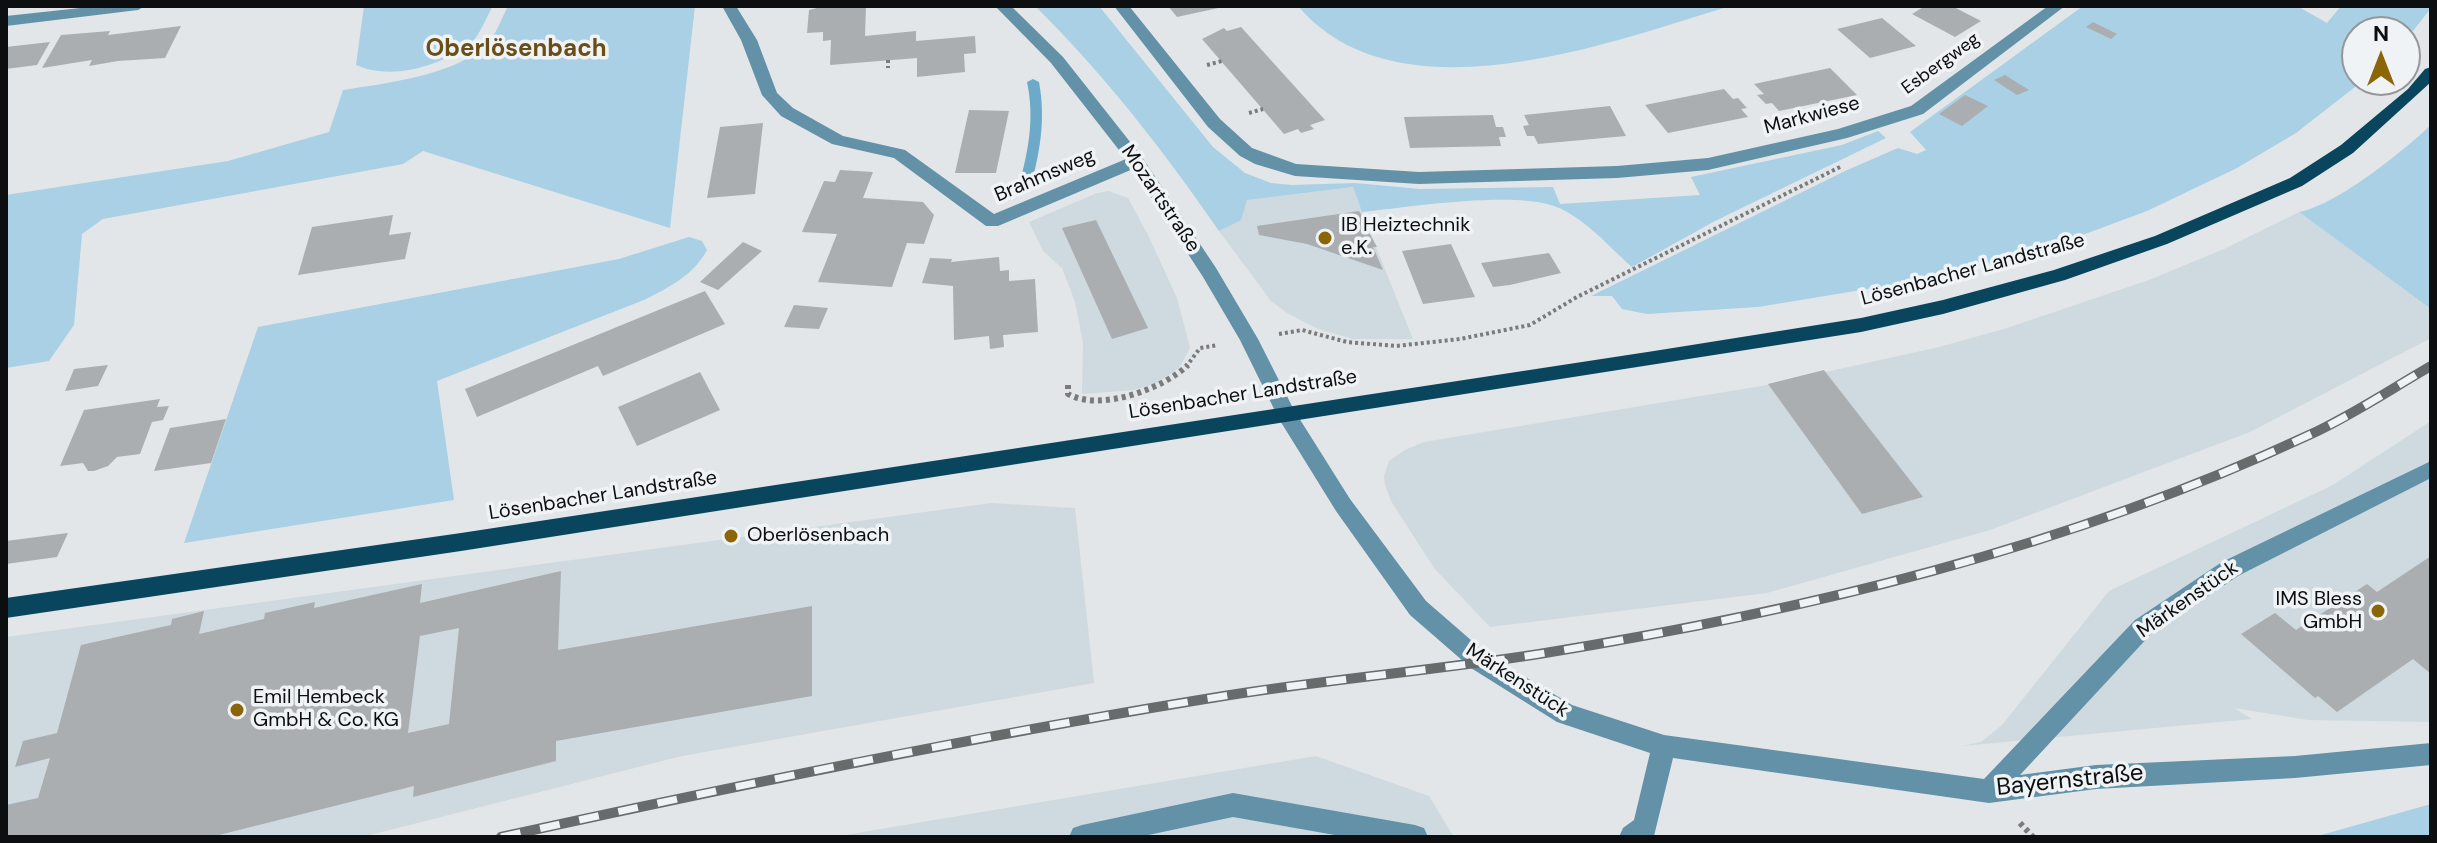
<!DOCTYPE html>
<meta charset="utf-8">
<style>
body{margin:0}
#map{position:relative;width:2437px;height:843px;overflow:hidden;background:#e2e6e8;font-family:"DM Sans",sans-serif}
canvas{display:block}
.frame{position:absolute;inset:0;border:8px solid #0d0e0f;pointer-events:none}
.north{position:absolute;left:2341px;top:16px;width:80px;height:80px;box-sizing:border-box;background:#eff3f5;border:2px solid #959799;border-radius:50%;rotate:0deg;font-size:22px;font-weight:700;line-height:32px;text-align:center;color:#0d0e0f}
.north::after{content:'';display:block;margin:auto;width:28px;height:36px;background:#8d6509;clip-path:polygon(50% 0,100% 100%,50% 72%,0 100%)}
</style>
<div id="map">
<canvas width="2437" height="843"></canvas>
<div class="frame"></div>
<div class="north">N</div>
</div>
<script>
const g = document.querySelector('canvas').getContext('2d');
g.lineJoin = 'round';
function fillPath(path, color) { g.fillStyle = color; g.fill(path, 'evenodd'); }
function stroke(path, color, width, dash) { g.strokeStyle = color; g.lineWidth = width; g.lineCap = dash ? 'butt' : 'round'; g.setLineDash(dash || []); g.stroke(path); }
function drawText(font, color, halo, rows, align = 'center') {
  g.font = font + ' "DM Sans",sans-serif'; g.lineWidth = 7; g.setLineDash([]); g.textBaseline = 'middle'; g.strokeStyle = halo; g.fillStyle = color; for (const [text, x, y, turn = 0] of rows) {
    g.save(); g.translate(x, y); g.rotate((+turn || 0) * Math.PI / 180); g.textAlign = isNaN(turn) ? turn : align; if (halo) g.strokeText(text, 0, 0); g.fillText(text, 0, 0); g.restore();
  }
}
const built = new Path2D(`
 M1353,187l9,25 51,127h-60l-35,-10 -31,-16 -16,-12 -52,-70 6,-3 21,-28z
 M1109,191l19,7 21,39 28,61 13,50 -11,20 -22,15 -23,7 -52,4 1,-51 -8,-41 -13,-34 -19,-17 -14,-29 68,-29z
 M2299,212l132,97v29l-181,94 -260,98 -223,63 -277,34 -56,-59 -43,-67 -6,-16 -1,-9 5,-15 16,-11 19,-8 343,-57 172,-38 65,-18 145,-49 75,-31z
 M2431,421v301l-123,-2 -74,-12 18,11 -290,27 19,-4 21,-17 107,-134 224,-106z
 M991,503l84,5 19,175 -412,73 -320,81h-356v-200z
 M1316,756l113,40 25,41h-621z`);
const green = new Path2D(`
 M364,6h129c-7,11 -13,30 -23,38 -30,22 -79,37 -114,21z
 M508,6h187l-25,222 -247,-77 -20,13 -300,55 -21,15 -8,91 -25,36 -43,7v-173l222,-34 101,-29 14,-42c43,-7 110,-14 143,-45 10,-9 16,-28 22,-39z
 M1035,6h64l114,141 32,26 26,10 21,2 63,-2 65,6 133,-2 7,17 140,-9 -9,-18 151,-32 36,-14 8,7 -171,83 -83,46c-23,-20 -49,-51 -78,-61 -43,-15 -145,1 -192,6l-9,-25 -106,13 -6,20 -22,11c-56,-81 -114,-156 -184,-225z
 M1298,6h432c-121,37 -333,117 -432,0z
 M2083,6h214l30,17 14,-17 90,2 -26,33v-9h-48v48h7l-68,53 -59,35 -90,43 -113,42 -124,29 -152,25 -111,7 -25,-5 -10,-13h-21l254,-125 53,-23 19,6 9,-4 -16,-18z
 M2431,125v184l-132,-97c38,-7 103,-60 132,-87z
 M689,237l13,4 5,9c-13,25 -39,38 -63,50l-207,81 17,119 -270,43 74,-216 361,-68z
 M2431,804v33h-117z`);
const stream = new Path2D(`
 M1033,79l6,3c7,37 1,71 -9,107l-6,4 -6,-4c10,-36 17,-70 9,-107z`);
const building = new Path2D(`
 M825,6h41l-1,30 51,-5v10l59,-5 1,17 -12,1 1,18 -48,5v-19l-87,7 1,-25 -8,1v-9l-16,1 2,-23z
 M1168,6h55v1l-46,10z
 M1925,6h27l29,15 -26,16 -43,-23z
 M1882,18l34,28 -46,12 -33,-29z
 M2093,22l24,12 -6,5 -25,-12z
 M181,26l-16,32 -47,3 -29,5 3,-6 -50,8 19,-33 49,-4 -2,4z
 M1241,27l84,93 -15,5 4,4 -13,4 -3,-4 -14,5 -82,-95 22,-11 3,3z
 M50,42l-13,23 -31,4v-22z
 M1830,68l27,27 -78,16 -7,-8 -6,1 -9,-9 7,-1 -10,-10z
 M2005,75l24,15 -12,5 -23,-15z
 M1724,89l9,10 5,-1 9,10 -6,1 7,8 -80,16 -23,-28z
 M1965,95l23,11 -26,20 -23,-12z
 M1610,106l16,30 -88,8 -4,-8h-7l-4,-10 6,-1 -5,-10z
 M969,110l40,1 -13,62h-41z
 M1493,115l3,12h7l3,10h-7l2,9 -91,2 -6,-31z
 M763,123l-8,71 -48,4 13,-71z
 M840,170l33,2 -10,26 60,4 11,13 -10,29 -17,-1 -15,44 -74,-5 19,-48 -35,-2 22,-51 11,1z
 M1359,211l10,16h-3l11,20h-4l10,23 -76,-26 -48,-9 -2,-9z
 M393,215l-4,20 22,-3 -6,27 -107,16 14,-48z
 M1096,220l52,108 -36,11 -50,-111z
 M743,242l19,9 -44,39 -18,-8z
 M1451,244l24,53 -52,7 -21,-53z
 M1549,253l12,20 -51,12 -17,2 -12,-24z
 M999,257l1,14 9,-1v11l26,-2 3,53 -35,3 1,12 -14,2 -1,-13 -35,4 -1,-54 -31,-3 8,-25 22,1 -1,3z
 M705,291l20,33 -122,52 -5,-10 -121,51 -12,-28z
 M794,305l34,3 -9,21 -35,-2z
 M108,365l-10,21 -33,5 9,-22z
 M1824,370l3,4 96,123 -61,17 -94,-130z
 M700,372l20,38 -83,36 -19,-39z
 M160,399l-3,8 12,-1 -6,14 -11,2 -12,32 -23,3 -9,9 -14,5h-6l-5,-8 -23,3 24,-56z
 M226,419l-15,44 -57,8 16,-43z
 M68,533l-11,24 -51,7v-23z
 M2431,556v118l-18,-15 -76,53 -19,-16 -3,2 -74,-64 34,-21 21,17 71,-46 10,8z
 M561,571l-3,79 254,-44v90l-256,45v20l-143,36 1,-11 -203,51h-205v-32l32,-7 12,-40 -35,9 8,-26 34,-8 24,-88 90,-20 1,-6 32,-8 -5,23 65,-15 1,-6 50,-11 -1,6 108,-24 -2,19zM459,628l-10,96 -41,9 12,-97z`);
const pathFar1 = new Path2D(`
 M888,60v8
 M1207,65l15,-4
 M1249,113l14,-4
 M1279,334l23,-4 45,12 49,4 64,-7 70,-14 47,-28 265,-131
 M1186,367l14,-19 18,-3`);
const path = new Path2D(`
 M1068,385v9c32,18 95,-5 120,-29
 M2020,823l13,14`);
const minor = new Path2D(`
 M99,6h46l-7,4 -132,16v-10z
 M722,6h14l21,34 20,53 16,15 50,28 62,14 89,64 132,-55 -75,-96 -56,-57h16l52,51 79,100 74,111 42,71 36,71 56,89 76,102 61,53 85,51 92,30 320,44 151,-159 87,-58 209,-101v17l-193,98 -87,58 -131,141 76,-10 199,-9 136,-13v22l-136,13 -199,11 -107,14 -316,-45 -19,78 -35,1 4,-9 11,-8 16,-67 -93,-31 -86,-54 -61,-53 -74,-104 -57,-92 -39,-79 -37,-63 -70,-108 -135,57h-12l-92,-68 -62,-14 -51,-28 -19,-21 -21,-55z
 M1114,6h15l91,113 32,29 44,16 123,8 198,-6 91,-8 130,-29 73,-23 137,-100h17l-142,108 -76,24 -139,32 -91,8 -198,6 -124,-8 -40,-12 -15,-8 -32,-29z
 M1233,793l182,32 9,3 4,9h-82l-113,-20 -94,20h-70l4,-9 9,-3z`);
const major = new Path2D(`
 M2431,67v15l-78,71 -51,33 -135,58 -102,36 -122,34 -82,18 -1400,219 -455,67v-20l455,-65 1193,-182 207,-33 82,-18 111,-30 101,-34 135,-58 51,-33 67,-56 17,-20z`);
const rail = new Path2D(`
 M501,837c242,-53 485,-103 729,-142 103,-16 206,-25 309,-41 265,-43 526,-105 770,-219 42,-19 82,-46 122,-69`);
const markers = [
 [1325,238,8,"#8d6509"],
 [731,536,8,"#8d6509"],
 [2378,611,8,"#8d6509"],
 [237,710,8,"#8d6509"]
];
const farStreetnames = [
 ["Esbergweg",1941,64,-36]
];
const streetNames = [
 ["Markwiese",1812,116,-15],
 ["Brahmsweg",1045,176,-23],
 ["Mozartstraße",1160,199,56],
 ["Lösenbacher Landstraße",1973,270,-15],
 ["Lösenbacher Landstraße",1243,395,-9],
 ["Lösenbacher Landstraße",603,496,-9],
 ["Märkenstück",2188,600,-35],
 ["Märkenstück",1517,681,33]
];
const poiNames = [
 ["IB Heiztechnik",1341,226],
 ["e.K.",1341,249],
 ["Oberlösenbach",747,536],
 ["IMS Bless",2362,600,"right"],
 ["GmbH",2362,623,"right"],
 ["Emil Hembeck",253,698],
 ["GmbH & Co. KG",253,721]
];
const farDistrictnames = [
 ["Oberlösenbach",516,50]
];
const nearStreetnames = [
 ["Bayernstraße",2070,781,-6]
];
fillPath(built, '#cedae0');
fillPath(green, '#a9d0e4');
fillPath(stream, '#6daac9');
fillPath(building, '#aaaeb1');
stroke(pathFar1, '#797b7d', 4, [3, 3]);
stroke(path, '#797b7d', 6, [4, 4]);
fillPath(minor, '#6291a8');
fillPath(major, '#09465e');
stroke(rail, '#686b6c', 10);
stroke(rail, '#eff3f5', 7, [20]);
for (const [x, y, r, color] of markers) { const dot = new Path2D(); dot.arc(x, y, r, 0, 2 * Math.PI); g.fillStyle = color; g.fill(dot); stroke(dot, '#eff3f5', 3); }
drawText('18px', '#0d0e0f', '#eff3f5', farStreetnames);
drawText('20px', '#0d0e0f', '#eff3f5', streetNames);
drawText('20px', '#0d0e0f', '#eff3f5', poiNames, 'left');
drawText('bold 24px', '#6a4e17', '#eff3f5', farDistrictnames);
drawText('24px', '#0d0e0f', '#eff3f5', nearStreetnames);
</script>
